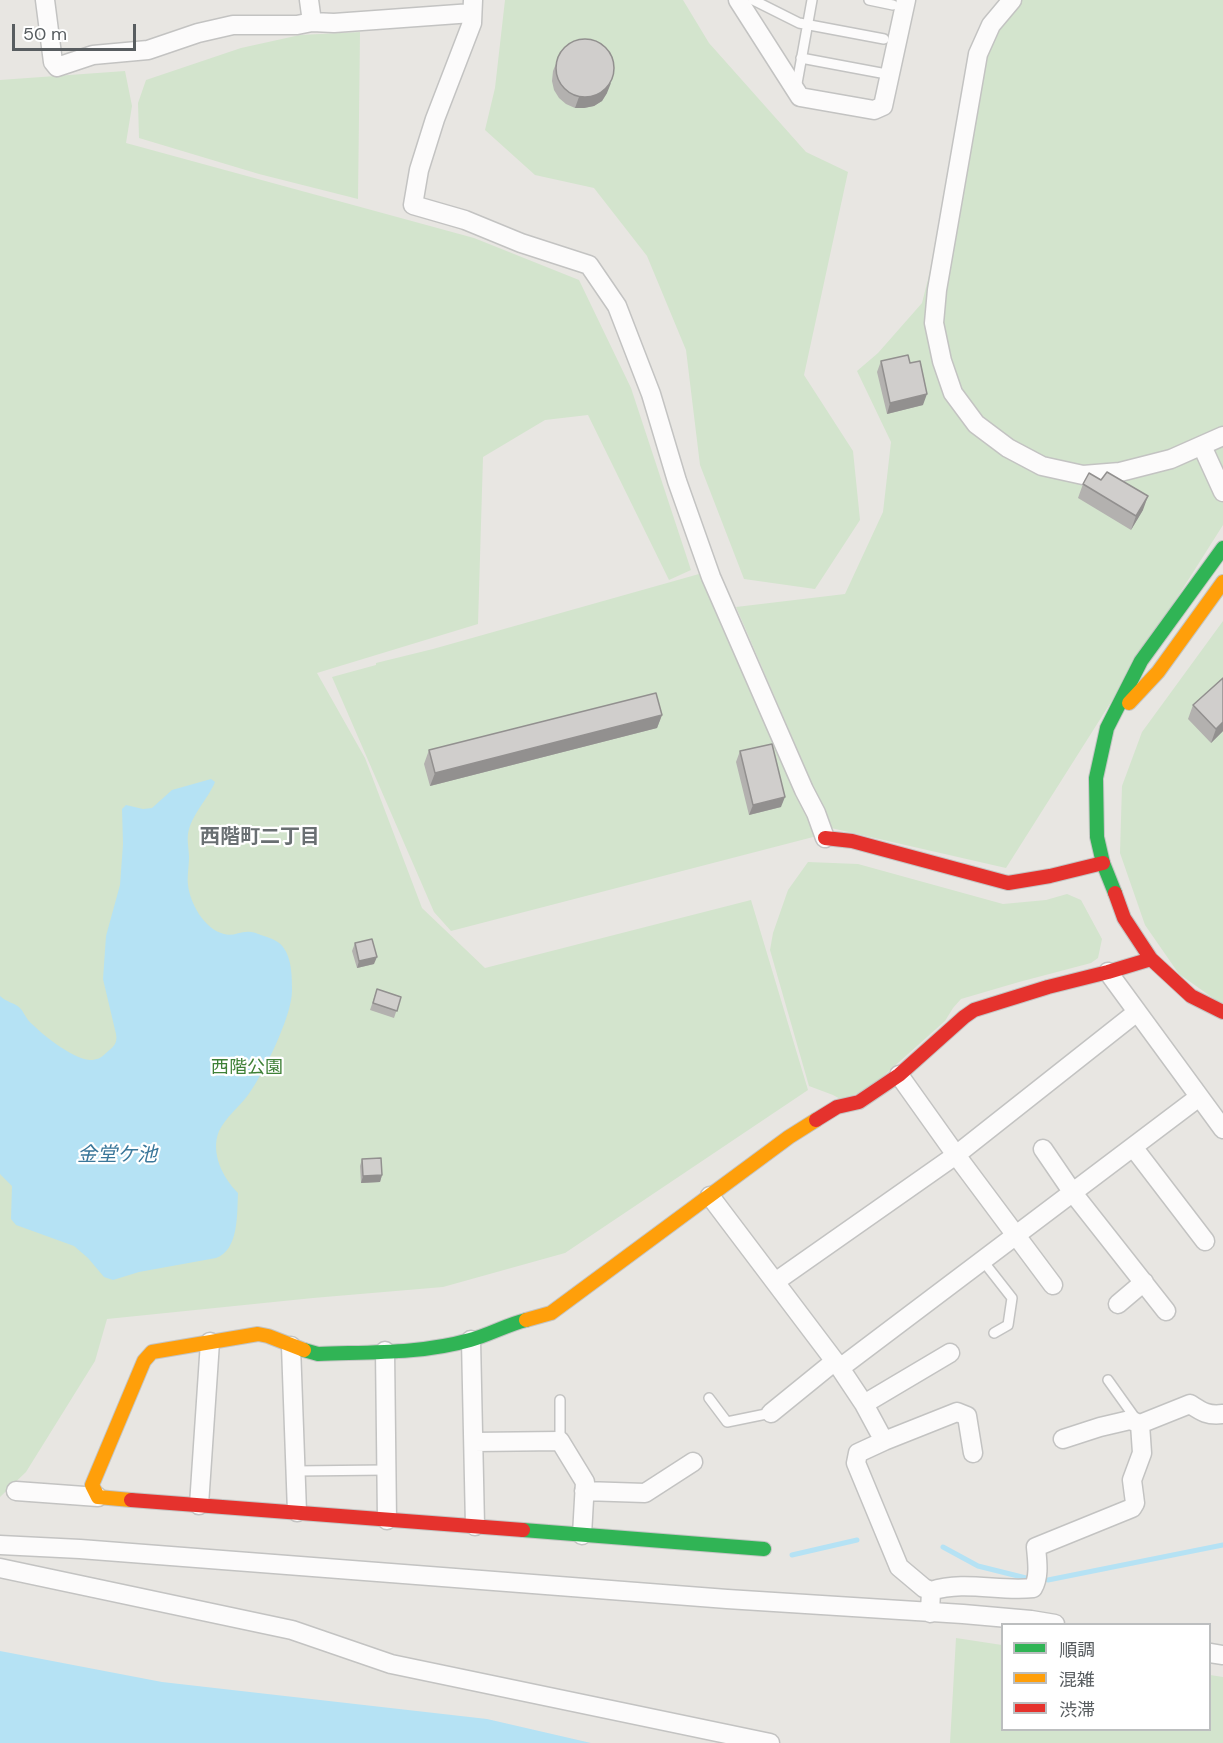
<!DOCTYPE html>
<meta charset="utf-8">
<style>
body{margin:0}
#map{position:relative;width:1223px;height:1743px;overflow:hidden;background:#e8e6e2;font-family:"DM Sans","Noto Sans JP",sans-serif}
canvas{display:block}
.legend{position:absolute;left:1001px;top:1623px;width:210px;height:108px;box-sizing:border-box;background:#fff;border:2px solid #bcbebf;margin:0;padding:8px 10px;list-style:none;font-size:18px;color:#585d60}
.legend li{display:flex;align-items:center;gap:12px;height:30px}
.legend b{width:30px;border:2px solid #bcbebf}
.scale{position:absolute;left:12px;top:24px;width:124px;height:27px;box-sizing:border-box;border:3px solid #585d60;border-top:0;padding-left:8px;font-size:18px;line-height:21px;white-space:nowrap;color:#585d60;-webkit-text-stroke:4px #fff;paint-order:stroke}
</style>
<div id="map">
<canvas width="1223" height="1743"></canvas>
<ul class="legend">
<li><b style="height:8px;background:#30b455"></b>順調</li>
<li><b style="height:8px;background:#ff9f0a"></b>混雑</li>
<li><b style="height:8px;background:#e5322d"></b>渋滞</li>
</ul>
<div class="scale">50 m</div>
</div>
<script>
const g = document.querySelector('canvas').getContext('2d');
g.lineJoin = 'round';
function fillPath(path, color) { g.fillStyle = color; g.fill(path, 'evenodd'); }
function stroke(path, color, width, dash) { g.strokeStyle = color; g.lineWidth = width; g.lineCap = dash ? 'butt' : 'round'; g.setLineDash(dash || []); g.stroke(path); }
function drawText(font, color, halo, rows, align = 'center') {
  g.font = font + ' "DM Sans","Noto Sans JP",sans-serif'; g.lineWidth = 4.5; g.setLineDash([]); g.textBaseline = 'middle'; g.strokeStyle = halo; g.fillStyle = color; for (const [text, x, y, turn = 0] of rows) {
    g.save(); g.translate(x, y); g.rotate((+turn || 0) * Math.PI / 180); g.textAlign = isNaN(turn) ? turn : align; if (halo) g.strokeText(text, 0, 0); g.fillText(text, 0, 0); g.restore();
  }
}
const green = new Path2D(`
 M505,0h178l26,43 97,109 42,20 -44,203 49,76 7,69 -45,69 -71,-10 -44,-114 -14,-115 -39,-94 -53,-68 -59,-13 -50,-45 10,-42z
 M1021,0h202v525l-217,343 -175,-40 -95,-221 109,-13 38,-82 8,-70 -34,-71 21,-18 44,-50 63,-249 11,-26z
 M360,32l-2,167 -99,-25 -120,-36 -1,-35 8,-23 95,-32 59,-13z
 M125,71l7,35 -6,37 348,95 105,42 52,108 60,182 -22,10 -81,-165 -43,5 -62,37 -5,167 -161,49 48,85 57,150 63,60 266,-68 57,190 -243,163 -122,34 -130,11 -206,21 -12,42 -69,111 -26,25v-1417z
 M699,574l118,262 -366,95 -17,-19 -102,-235 44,-12v-2l57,-14z
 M1223,621v384l-44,-31 -34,-49 -25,-72 2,-67 20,-54z
 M808,862l50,2 145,40 43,-4 21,-6 14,6 21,39 -4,19 -7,5 -72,19 -58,17 -8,9 -8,13 -75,67 -28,12 -9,-5 -24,-9 -39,-136 3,-17 15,-43z
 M956,1638l46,7v85h208v-55l13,2v66h-273z`);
const water = new Path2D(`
 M211,779l4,3c-7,17 -24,33 -27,52 -1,8 1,16 1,23 0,9 -2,19 -1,28 2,18 16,44 36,49 9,3 18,-4 27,-2 4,0 9,3 13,4 6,2 15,5 19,11 9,11 9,31 9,44 0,25 -29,84 -44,104 -9,12 -22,22 -29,36 -9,22 4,47 19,62 -1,21 1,57 -22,65l-77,14 -26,8 -9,-3 -16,-19 -14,-12 -58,-21 -5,-6 1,-33 -12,-12v-178c6,6 15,7 20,12 3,3 5,8 8,12 11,12 44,39 62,40 7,0 11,-2 16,-7 7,-6 12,-9 10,-19l-13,-55 3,-43 14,-51 3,-41 -1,-35 4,-4 17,4 9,-1 20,-18z
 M0,1651l162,31 325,37 104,24h-591z`);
const stream = new Path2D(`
 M943,1547l35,19 48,12
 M792,1555l65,-15
 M1048,1580l175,-35`);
const lane = new Path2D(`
 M753,0l46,23 85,16
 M869,0l24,5
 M801,58l80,15
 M796,89l16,-89
 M983,1261l29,37 -4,27 -14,8
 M1108,1380l30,42
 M709,1398l18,24 44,-9
 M560,1400v41
 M295,1471l92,-1`);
const street = new Path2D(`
 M45,0l8,62 4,5 36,-12 55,-5 50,-17 35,-8h64l15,-3
 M309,0l3,22 22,1 138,-10
 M473,0l-1,23 -37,96 -16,51 -6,35 52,15 56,23 68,22 28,41 34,88 26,87 34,96 93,213 12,23 9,25
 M738,0l62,97 74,13 9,-4 23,-106
 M1012,0l-21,25 -13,29 -41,236 -3,33 8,38 11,32 23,31 32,24 34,18 41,9 37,-3 51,-13 52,-23
 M1202,446l21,46
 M1108,972l115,157
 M899,1075l57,80 97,130
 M1133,1147l72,94
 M1043,1149l30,44 93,118
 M710,1196l130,172 359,-271
 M775,1282l181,-127 181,-143
 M1118,1304l26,-22
 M471,1340l4,186
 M291,1346l6,166
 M385,1351l2,169
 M840,1368l24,36 20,37
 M864,1404l86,-51
 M771,1413l64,-52
 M1063,1439l37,-12 30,-7 10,4 50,-20c12,8 18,12 33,10
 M474,1442l86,-1 25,41 -3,53
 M16,1491l82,6
 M584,1491l61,2 48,-31
 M199,1505l11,-163
 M0,1545l80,4 647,50 236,15 68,6 24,4
 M0,1568l292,62 99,34 379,79
 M931,1591l-7,-3 -25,-21 -43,-104 2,-10 26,-12 73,-29 10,4 6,37
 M930,1613l1,-22c34,-11 68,1 102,-3 7,-12 4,-28 3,-41l96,-39 3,-5 -3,-23 10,-27 -2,-29
 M1210,1653l13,2`);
const fast = new Path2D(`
 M1115,893l-12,-30 -6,-26 -1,-59 11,-50 34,-67 82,-113
 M304,1350l14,4c50,-2 103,0 152,-14 19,-5 36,-15 56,-20
 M523,1530l241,19`);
const slow = new Path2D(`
 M1129,703l29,-31 65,-90
 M526,1320l25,-7 238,-176 27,-17
 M131,1500l-33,-3 -6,-12 52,-124 8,-9 106,-18 10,2 36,14`);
const jam = new Path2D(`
 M825,838l27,3 156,42 42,-7 53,-13
 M1115,893l9,25 27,41 40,37 32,16
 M816,1120l21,-13 22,-5 40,-27 65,-58 10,-7 74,-23 60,-15 43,-13
 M131,1500l392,30`);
const wall = new Path2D(`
 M557,61l50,32 -5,8 -8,5 -10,2h-9l-9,-4 -7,-6 -5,-8 -2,-9 1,-10z
 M881,361l29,2 13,42 -36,9 -10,-42z
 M1083,484l60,26 -12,20 -53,-32z
 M1193,705l30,26 -12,12 -23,-24z
 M662,715l-5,13 -227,58 -6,-22 5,-14z
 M740,751l41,56 -32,8 -13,-53z
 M355,943l19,21 -17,4 -5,-17z
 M377,989l24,8 -7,21 -24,-8z
 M362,1159l20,16 -2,7 -19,1 -1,-17z`);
const shadedWall = new Path2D(`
 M611,83l-4,10 -5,8 -8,5 -10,2h-9l4,-11z
 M927,394l-4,11 -36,9 3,-11z
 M1148,496l-5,14 -12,20 5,-14z
 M662,715l-5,13 -227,58 5,-13z
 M1223,722v9l-12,12 5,-14z
 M785,797l-4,10 -32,8 4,-10z
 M377,957l-3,7 -17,4 2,-7z
 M382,1175l-2,7 -19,1 2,-7z`);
const building = new Path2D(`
 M556 68a29 29 0 1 1 58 0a29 29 0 1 1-58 0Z
 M908,355l2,8 10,-2 7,33 -37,9 -9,-42z
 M1107,472l41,24 -12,20 -53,-32 6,-11 12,7z
 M1223,678v44l-7,7 -23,-24z
 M656,693l6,22 -227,58 -6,-23z
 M772,744l13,53 -32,8 -13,-54z
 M372,939l5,18 -18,4 -4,-18z
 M377,989l24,8 -4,14 -24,-8z
 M381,1158l1,17 -19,1 -1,-17z`);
const parkNames = [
 ["西階公園",247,1068]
];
const neighbourhoodNames = [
 ["西階町二丁目",260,838]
];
const waterNames = [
 ["金堂ケ池",117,1156]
];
fillPath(green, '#d3e4cd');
fillPath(water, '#b5e2f4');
stroke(stream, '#b5e2f4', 5);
stroke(lane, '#c3c3c2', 12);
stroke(street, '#c3c3c2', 21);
stroke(fast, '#c4c5c4', 16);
stroke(slow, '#c4c5c4', 16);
stroke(jam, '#c4c5c4', 16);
stroke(lane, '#fcfbfb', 9);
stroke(street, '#fcfbfb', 18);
stroke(fast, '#30b455', 14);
stroke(slow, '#ff9f0a', 14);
stroke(jam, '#e5322d', 14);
fillPath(wall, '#b3b1af');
fillPath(shadedWall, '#92908f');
fillPath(building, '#d0cecc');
stroke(building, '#92908f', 1.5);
drawText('18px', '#3f8037', '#fff', parkNames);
drawText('bold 20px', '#696f72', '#fff', neighbourhoodNames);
drawText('italic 20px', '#3a779a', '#fff', waterNames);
</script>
